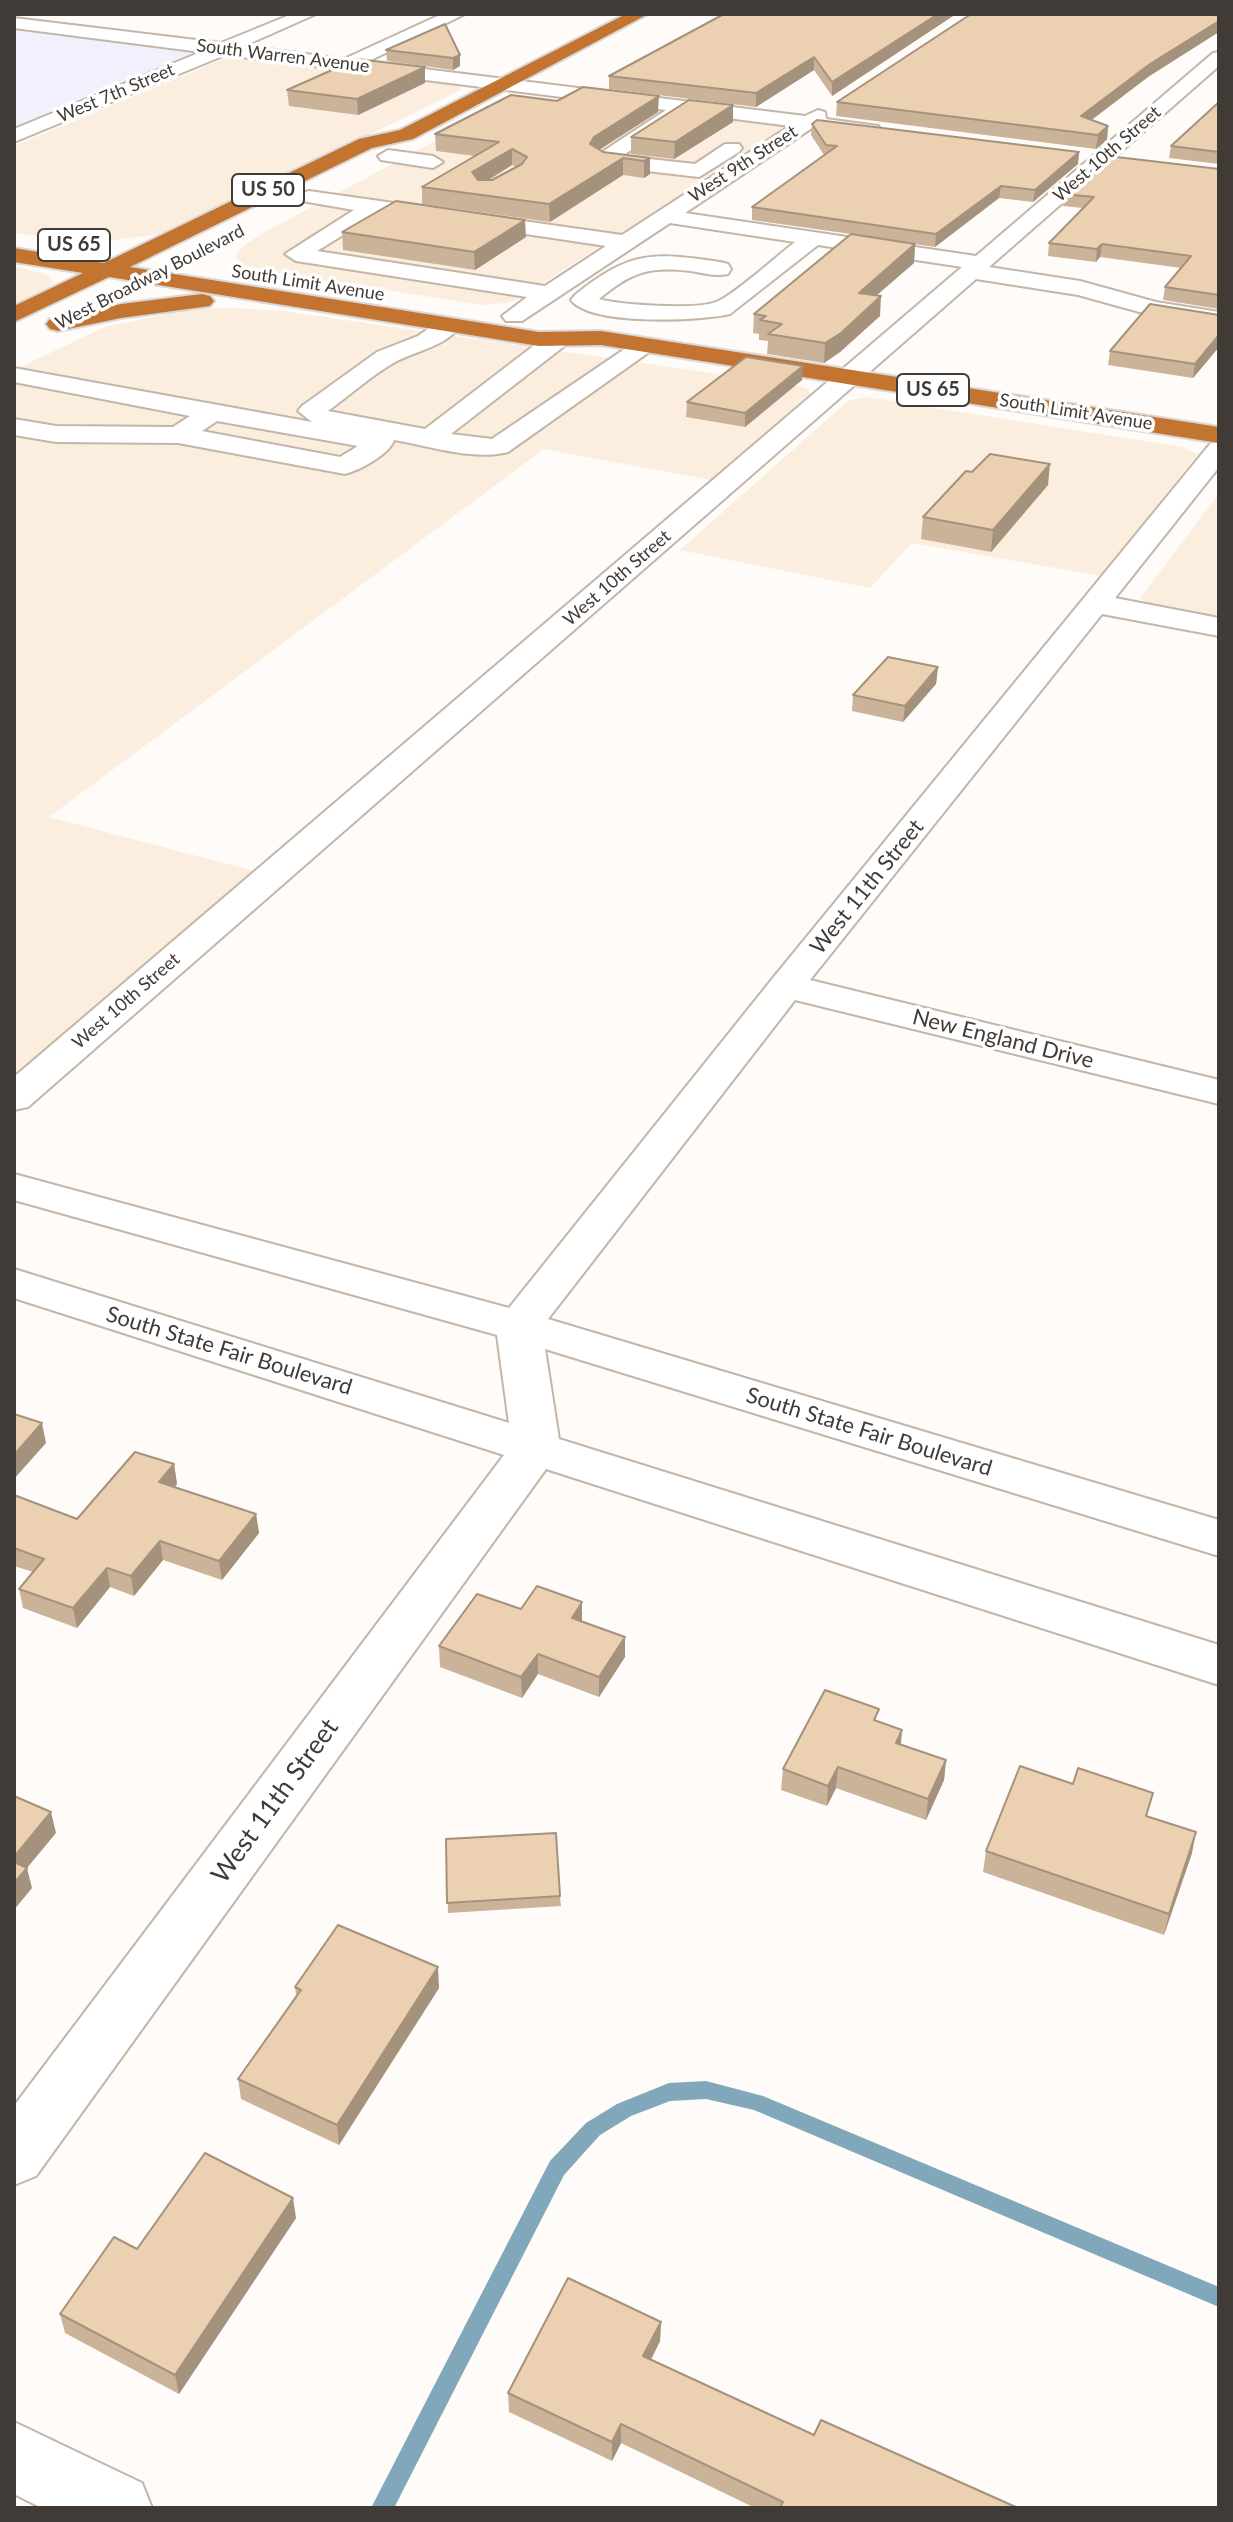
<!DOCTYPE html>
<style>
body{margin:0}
#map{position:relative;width:1233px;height:2522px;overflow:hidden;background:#fefbf8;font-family:Lato,sans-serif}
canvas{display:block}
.frame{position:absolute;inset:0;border:16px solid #403b36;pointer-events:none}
</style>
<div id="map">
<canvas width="1233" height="2522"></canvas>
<div class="frame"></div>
</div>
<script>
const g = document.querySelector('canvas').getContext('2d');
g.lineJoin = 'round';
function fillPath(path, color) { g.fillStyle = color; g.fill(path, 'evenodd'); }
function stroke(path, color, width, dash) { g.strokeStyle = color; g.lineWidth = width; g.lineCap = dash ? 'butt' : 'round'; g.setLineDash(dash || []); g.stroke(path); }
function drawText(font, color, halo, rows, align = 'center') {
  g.font = font + ' Lato,sans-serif'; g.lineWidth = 7; g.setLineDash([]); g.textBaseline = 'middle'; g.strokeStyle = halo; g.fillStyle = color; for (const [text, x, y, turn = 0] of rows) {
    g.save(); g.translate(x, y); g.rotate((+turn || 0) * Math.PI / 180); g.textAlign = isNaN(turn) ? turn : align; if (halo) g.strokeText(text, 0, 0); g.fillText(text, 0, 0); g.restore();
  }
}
const built = new Path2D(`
 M228,57l220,26 12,3 1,4 -294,143 -76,10 -77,-10v-87z
 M532,96l254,31 -268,172 -12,4 -25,2 -226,-36 -16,-6 -3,-8 7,-9 20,-13 255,-136z
 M14,266l34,9 6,7 -9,9 -31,16z
 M235,308l48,3 511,74 14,4 3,6 -100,85 -167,-31 -495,368 205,54 -240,209v-710l91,-43 86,-18z
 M865,397l317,50 16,7 -97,122 -189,-33 -42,45 -190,-38 168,-149z
 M1219,493v125l-72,-13 -6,-8z`);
const education = new Path2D(`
 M14,28l178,22 2,4 -180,73z`);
const stream = new Path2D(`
 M706,2081l57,15 456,191v20l-465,-197 -48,-11 -36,2 -39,15 -31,19 -36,40 -170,333h-23l179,-347 36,-38 31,-19 52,-21z`);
const minor = new Path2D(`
 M292,14h24l-72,32 100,13 98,-45h23l-98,48 438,54 13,-6 7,2 1,7 52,7 3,4 -3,4 -7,2 -59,-8 -127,85 291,43 237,-203 6,-1v14l-230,201 91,14 76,21 63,10v14l-65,-10 -76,-21 -102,-16 -948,828 -14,3v-33l948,-810 -144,-22 -88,69c-29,7 -140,12 -159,-14l4,-5c55,-44 77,-43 145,-33l8,2 3,5 -3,5c-12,3 -25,-1 -37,-3 -42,-5 -60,1 -92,28 20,6 98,11 117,3 17,-6 62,-47 79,-60l-125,-19 -148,98h-16l-4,-5 25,-19 -231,-36 -11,-7 69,-44 -52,-9 -3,-4 3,-4 7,-2 85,12 3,5 -3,5h-15l-62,38 228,35 61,-40 -140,-21 -8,-1 -3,-5 3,-5 8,-1 156,22 168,-109 -102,-13 -66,43 73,8 30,-20h14l3,4 -3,4 -40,25 -96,-11 -10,-6 3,-4 70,-46 -441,-55 -211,87v-13l187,-77 -187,-24v-10l207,25z
 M388,150l45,6 10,6 -10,6 -52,-8 -3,-4z
 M449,318l8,2 4,5c-16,22 -43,25 -66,37 -23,13 -45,33 -67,49l97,18 124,-95h18l3,5 -3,5 -116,90 41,5 146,-99h18l3,5 -151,107c-36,9 -77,-6 -114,-12 -4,14 -34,30 -49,34l-167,-31 -122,-1 -42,-7v-16l42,7 117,1 17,-11 -176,-34v-14l298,54 -14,-11 4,-5 75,-54 41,-16 23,-16zM217,421l141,25 -18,11 -138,-26z
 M1219,442v25l-104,131 104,20v18l-117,-22 -292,366 409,100v24l-424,-104 -247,319 671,201v36l-674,-207 14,90 660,206v40l-673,-216 -510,707 -22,9v-79l490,-651 -490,-157v-29l495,154 -12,-88 -483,-135v-26l495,134 264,-330 437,-534z
 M14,2422l128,61 10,25h-110l-28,-14z`);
const highway = new Path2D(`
 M626,14h22l-235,125 -41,9 -242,119 409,65 62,-1 618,96v16l-618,-98 -62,1 -430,-69 -95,45v-16l69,-33 -69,-11v-14l90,15 255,-124 41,-9z
 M202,294l8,2 4,5 -4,5 -89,12 -63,13 -8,-2 -4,-5 4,-5 71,-15z`);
const wall = new Path2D(`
 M956,14l-124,82 -18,-26 -58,37 -147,-18v-13z
 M386,50l74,5v11l-7,4 -66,-9z
 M1148,77l-56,43 16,6 -1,14 -11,9 -260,-33 1,-14z
 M425,83l-67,32 -69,-9 -2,-16z
 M1219,102v62l-50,-6 2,-12z
 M733,105v17l-59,37 -43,-5v-17z
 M658,112l-59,38 4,2 47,6v16l-6,4 -21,-3 -73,47 -128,-18v-17l53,-31 -39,-5 -1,-17zM512,165l4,2 -24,13h-3z
 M812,124l267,28 -1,12 -45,38 -34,-4 -64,49 -75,-11 55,8 -1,19 -38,33 4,20 -40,36 -16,11 -57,-9 1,-13 -9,-1v-6l-6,-1 1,-19 97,-80 -99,-14v-13l72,-52 -13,-20z
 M1219,169v140l-56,-9 2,-13 16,-19 -81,-11 -4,5 -48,-6 1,-13 34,-35 -20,-2 2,-12z
 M342,232l184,5 -51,33 -132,-20z
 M1219,315v32l-26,31 -85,-13 2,-14z
 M802,380l-57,47 -59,-10 1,-15z
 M1048,485l-57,67 -70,-13 2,-22z
 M938,667l-2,17 -33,38 -51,-11 1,-16z
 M174,1464l3,20 -3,3 82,27 3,19 -37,47 -59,-20 -29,36 -24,-9 -33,41 -54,-20 -4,-19 14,-17 -19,-6v-71l63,24z
 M521,1609l61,12 43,16v20l-26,40 -61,-23 -16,24 -82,-31 -1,-21z
 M877,1721l25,9 -1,14 45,16 -2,20 -18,40 -90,-32 -9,18 -46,-16 2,-21z
 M1148,1816l44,37 -28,82 -181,-63 3,-21z
 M446,1839l114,57 1,10 -113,7z
 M295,1987l144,1 -100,157 -98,-46 -3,-20 58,-84z
 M296,2218l-117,176 -114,-61 -5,-19 77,-65z
 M661,2322l-1,19 -9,19 163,75 204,73h-263l-134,-65 -9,18 -103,-49 -1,-19z`);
const shadedWall = new Path2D(`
 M938,14h18l-124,82v-14z
 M1219,21v11l-71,45 -69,52 2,-13 69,-52z
 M460,55v11l-7,4v-12z
 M814,57v13l-58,37v-14z
 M425,67v16l-67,32 -1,-16z
 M659,96l-1,16 -64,41 -4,-9 4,-7z
 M733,105v17l-59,37 1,-17z
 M1108,126l-1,14 -11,9 2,-14z
 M512,149v16l-39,24 -1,-17z
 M1079,152l-1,12 -45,38 2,-12z
 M623,158v17l-73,47 -1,-18z
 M650,158v16l-6,4v-17z
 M1001,186l-2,12 -64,49 1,-13z
 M525,220l1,17 -51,33 -1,-18z
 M915,244l-1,19 -57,49 2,-19z
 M1102,244l-2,13 -4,5 1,-13z
 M881,296l-1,20 -40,36 -16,11 1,-20z
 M1219,335v12l-26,31 2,-14z
 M803,366l-1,14 -57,47v-14z
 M1050,464l-2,21 -57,67 2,-22z
 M938,667l-2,17 -33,38 2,-16z
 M42,1423l4,20 -32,36v-24z
 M174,1464l3,20 -15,18 -3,-20z
 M256,1514l3,19 -37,47 -3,-19z
 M160,1541l3,19 -29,36 -3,-20z
 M107,1568l3,19 -33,41 -4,-20z
 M582,1602v21l-10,-5z
 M625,1637v20l-26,40v-20z
 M538,1654v20l-16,24 -1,-21z
 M902,1730l-2,21 -4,-8z
 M946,1760l-2,20 -18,40 2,-21z
 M838,1767l-2,21 -9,18 1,-20z
 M51,1812l5,21 -29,35 5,20 -18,22v-53z
 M1196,1832l-4,21 -28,82 5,-21z
 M438,1967l1,21 -100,157 -2,-20z
 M293,2198l3,20 -117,176 -4,-19z
 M661,2322l-1,19 -17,34v-19z
 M621,2424v19l-9,18v-19z`);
const building = new Path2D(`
 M724,14h214l-106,68 -18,-25 -58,36 -147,-17z
 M971,14h248v7l-69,43 -69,52 27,10 -10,9 -261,-33z
 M445,24l15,31 -7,3 -67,-8z
 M357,59l68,8 -68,32 -70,-9z
 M583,87l76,9 -65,41 -4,7 13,8 47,6 -6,3 -21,-3 -74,46 -127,-17 77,-45 -64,-8 76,-39 46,6zM512,149l15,8 -5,7 -30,16h-14l-6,-8z
 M689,100l44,5 -58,37 -44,-5z
 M1219,102v50l-48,-6z
 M817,120l262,32 -44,38 -34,-4 -65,48 -184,-27 85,-61 -11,-1 -14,-21z
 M1108,156l111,13v126l-54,-8 26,-31 -89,-12 -5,5 -48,-6 45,-46 -29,-3z
 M396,201l129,19 -51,32 -132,-20z
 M851,234l64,10 -56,49 22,3 -40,37 -16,10 -57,-9 14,-10 -22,-4 6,-4 -12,-2z
 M1150,304l69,11v20l-24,29 -85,-13z
 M746,357l57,9 -58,47 -58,-11z
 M990,454l60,10 -57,66 -70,-13 43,-46 6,1z
 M888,657l50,10 -33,39 -52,-11z
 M14,1414l28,9 -28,32z
 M135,1452l39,12 -15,18 97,32 -37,47 -59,-20 -29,35 -24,-8 -34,40 -54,-19 25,-30 -30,-11v-53l63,24z
 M537,1586l45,16 -10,16 53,19 -26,40 -61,-23 -17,23 -82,-31 38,-52 44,15z
 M825,1690l54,19 -5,11 28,10 -6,13 50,17 -18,39 -90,-32 -10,19 -45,-17z
 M1020,1766l53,18 5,-16 75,25 -7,23 50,16 -27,82 -183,-63z
 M14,1796l37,16 -37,45z
 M556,1833l4,63 -113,7 -1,-64z
 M14,1862l13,6 -13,15z
 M338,1925l100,42 -101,158 -99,-46 63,-89 -6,-3z
 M205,2153l88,45 -118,177 -115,-61 54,-77 23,12z
 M568,2278l93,44 -18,34 171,79 7,-15 197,88h-238l3,-6 -162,-78 -9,18 -104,-49z`);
const farStreetnames = [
 ["South Warren Avenue",283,56,7],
 ["West 7th Street",116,93,-23],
 ["West 10th Street",1107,154,-41],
 ["West 9th Street",743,164,-33],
 ["West Broadway Boulevard",150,277,-27],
 ["South Limit Avenue",308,283,9],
 ["South Limit Avenue",1076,412,9],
 ["West 10th Street",617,578,-41],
 ["West 10th Street",126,1001,-41]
];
const shields = [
 [268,190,72],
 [74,245,72],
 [933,390,72]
];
const shieldNames = [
 ["US 50",268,190],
 ["US 65",74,245],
 ["US 65",933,390]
];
const streetNames = [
 ["West 11th Street",867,887,-51],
 ["New England Drive",1003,1039,14],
 ["South State Fair Boulevard",229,1351,17],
 ["South State Fair Boulevard",869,1432,17]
];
const nearStreetnames = [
 ["West 11th Street",275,1801,-54]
];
fillPath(built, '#fceede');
fillPath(education, '#f2f0fd');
fillPath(stream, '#81a7bb');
stroke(minor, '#c3b6a9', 4);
stroke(highway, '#d9d8d7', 4);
fillPath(minor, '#fff');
fillPath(highway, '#c47431');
fillPath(wall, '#cbb399');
fillPath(shadedWall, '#a5927d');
fillPath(building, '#ecd0b2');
stroke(building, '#a5927d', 2);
drawText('18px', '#403b36', '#fff', farStreetnames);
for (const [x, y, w] of shields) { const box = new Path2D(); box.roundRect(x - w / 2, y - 16, w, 32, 6); g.fillStyle = '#fff'; g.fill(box); stroke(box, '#403b36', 2); }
drawText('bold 20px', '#403b36', null, shieldNames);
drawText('22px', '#403b36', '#fff', streetNames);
drawText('26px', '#403b36', '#fff', nearStreetnames);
</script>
